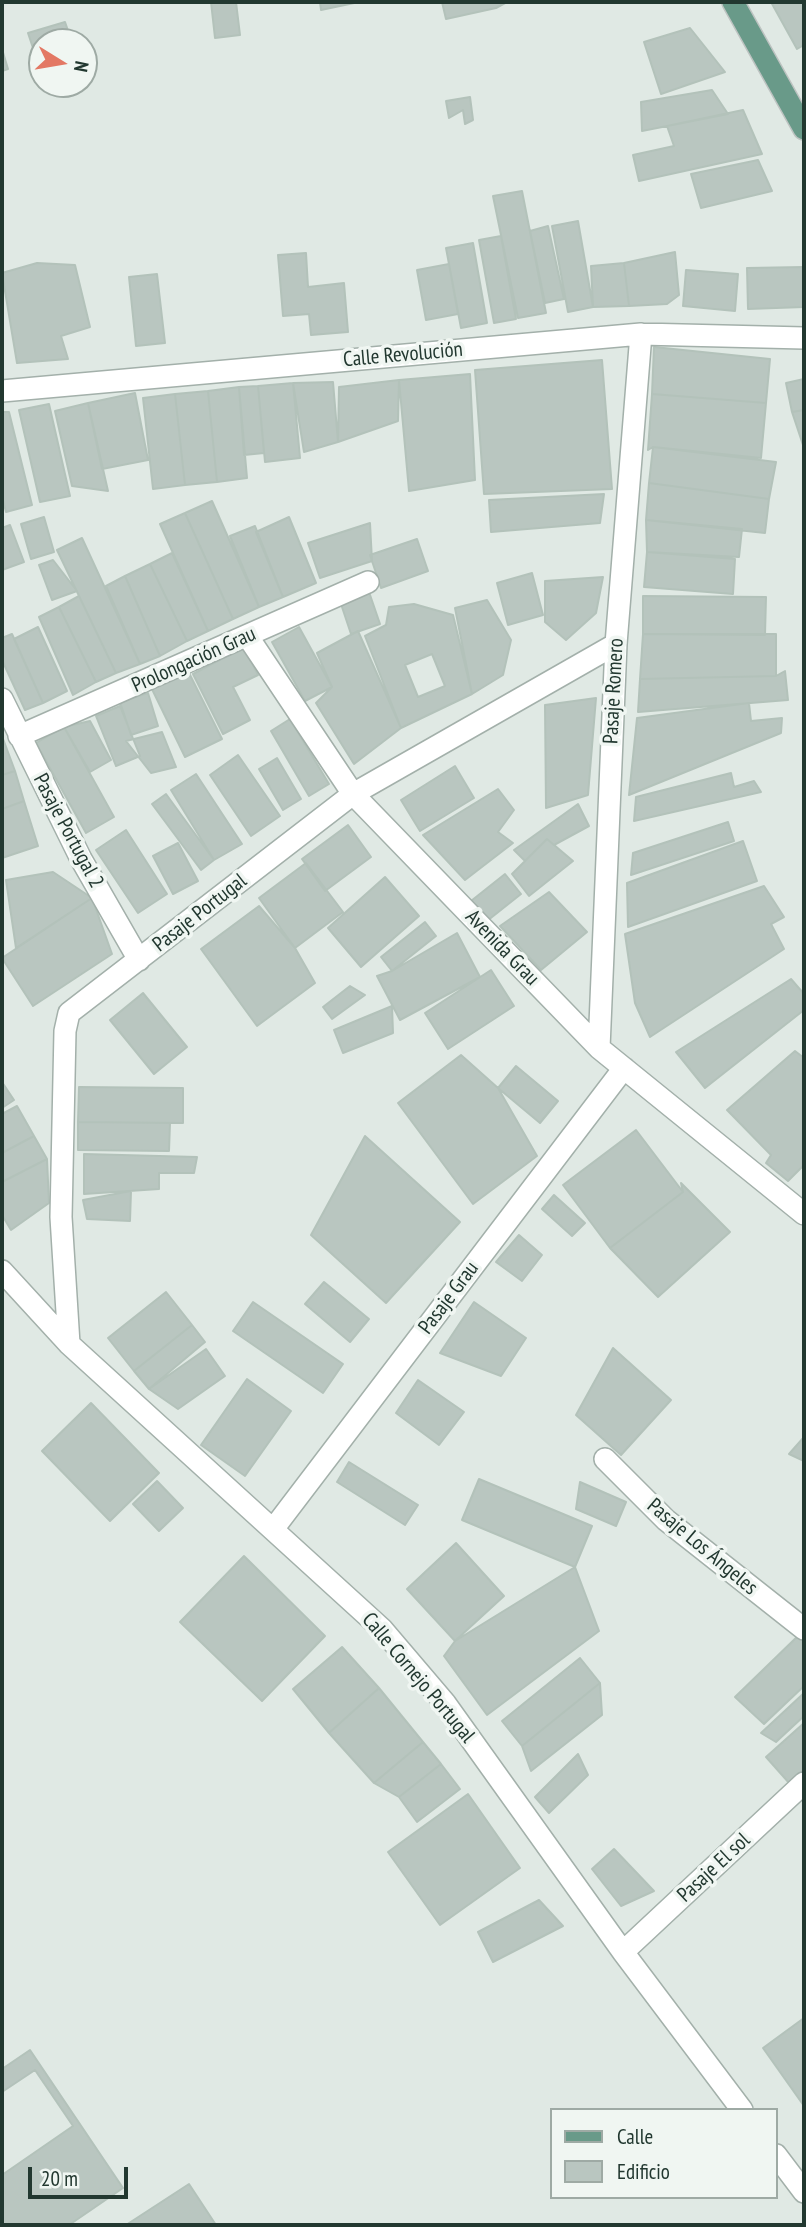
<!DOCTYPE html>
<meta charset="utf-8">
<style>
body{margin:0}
#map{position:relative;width:806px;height:2227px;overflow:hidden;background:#e0e9e4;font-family:"PT Sans Narrow",sans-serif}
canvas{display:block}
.frame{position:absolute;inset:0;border:4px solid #223830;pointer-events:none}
.legend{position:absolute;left:550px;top:2108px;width:228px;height:91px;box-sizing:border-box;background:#f0f6f2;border:2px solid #9eaaa4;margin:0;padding:9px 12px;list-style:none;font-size:21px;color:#223830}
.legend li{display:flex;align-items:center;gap:14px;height:35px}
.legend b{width:35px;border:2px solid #9eaaa4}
.north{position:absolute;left:28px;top:28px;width:70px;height:70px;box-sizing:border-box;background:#f0f6f2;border:2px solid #9eaaa4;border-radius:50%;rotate:101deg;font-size:19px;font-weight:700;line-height:28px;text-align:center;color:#223830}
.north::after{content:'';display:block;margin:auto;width:24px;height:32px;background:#e37864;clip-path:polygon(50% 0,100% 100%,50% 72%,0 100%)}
.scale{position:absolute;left:28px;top:2167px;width:100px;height:32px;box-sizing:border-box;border:4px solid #223830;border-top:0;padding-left:9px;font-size:21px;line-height:24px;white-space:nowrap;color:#223830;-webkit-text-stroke:5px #f0f6f2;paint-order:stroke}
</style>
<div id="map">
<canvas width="806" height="2227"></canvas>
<div class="frame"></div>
<ul class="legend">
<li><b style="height:9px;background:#699a89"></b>Calle</li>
<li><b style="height:19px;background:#b9c6c0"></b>Edificio</li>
</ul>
<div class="north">N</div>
<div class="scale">20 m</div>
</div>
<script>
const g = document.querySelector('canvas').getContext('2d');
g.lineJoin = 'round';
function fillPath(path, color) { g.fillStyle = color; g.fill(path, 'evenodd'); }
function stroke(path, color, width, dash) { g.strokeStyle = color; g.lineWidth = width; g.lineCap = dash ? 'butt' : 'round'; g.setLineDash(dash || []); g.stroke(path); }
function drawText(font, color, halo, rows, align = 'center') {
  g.font = font + ' "PT Sans Narrow",sans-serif'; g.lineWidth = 7; g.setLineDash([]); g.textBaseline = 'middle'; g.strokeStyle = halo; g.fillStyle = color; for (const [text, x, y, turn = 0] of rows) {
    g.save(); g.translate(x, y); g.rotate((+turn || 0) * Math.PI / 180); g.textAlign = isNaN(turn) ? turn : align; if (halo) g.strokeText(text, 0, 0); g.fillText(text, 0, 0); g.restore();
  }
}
const building = new Path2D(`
 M211,2h25l4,33 -25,3z
 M320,2h39l-38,8z
 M442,2h65l-11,6 -50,11z
 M771,2h33v43l-7,4z
 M65,22l7,20h-30v19l-4,2 -10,-30z
 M690,28l35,44 -64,22 -17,-52z
 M2,49l6,20 -6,2z
 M712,90l16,24 -86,17 -1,-29z
 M470,97l3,23 -8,4 -2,-14 -14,8 -3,-17z
 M743,110l19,44 -123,27 -6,-26 41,-9 -7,-20z
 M758,160l14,31 -71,17 -10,-34z
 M522,191l24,122 -28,5 -25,-122z
 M578,221l15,86 -25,5 -16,-86z
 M548,226l16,73 -19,4 -15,-72z
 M501,236l15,83 -22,4 -15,-83z
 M473,243l14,80 -26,5 -15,-80z
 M675,252l4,43 -12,9 -38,2 -5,-43z
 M306,253l2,34 36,-4 4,49 -37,3 -2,-21 -26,2 -5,-61z
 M37,263l38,2 15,62 -29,9 7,23 -51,4 -15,-90z
 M624,263l5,43 -36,1 -2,-41z
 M449,264l9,50 -32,6 -9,-50z
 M804,267v40l-56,2 -1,-41z
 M686,270l52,4 -3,37 -52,-5z
 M157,274l8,69 -29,3 -7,-69z
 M654,347l116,12 -4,44 -114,-9z
 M602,360l10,129 -128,5 -9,-124z
 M470,374l5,106 -66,11 -10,-111z
 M804,379v31l-12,2 -6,-29z
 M399,380l-1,41 -60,21 1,-55z
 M333,382l5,60 -34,10 -11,-69z
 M293,383l7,75 -35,4 -7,-76z
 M258,386l6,67 -20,2 -5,-68z
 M239,387l8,91 -30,4 -9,-91z
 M208,391l9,91 -32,3 -10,-91z
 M135,393l13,67 -46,9 -14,-66z
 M175,394l10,91 -32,4 -10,-91z
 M652,394l114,9 -5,55 -108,-11 -5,3z
 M88,403l20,88 -36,-5 -17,-75z
 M49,404l21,92 -30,6 -21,-92z
 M804,410v35h-1l-11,-33z
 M2,412h7l23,93 -26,7 -4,-16z
 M653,447l123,15 -7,37 -120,-16z
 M649,483l120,16 -4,34 -119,-13z
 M604,494l-4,29 -109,9 -2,-32z
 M212,501l47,106 -26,12 -48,-106z
 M185,513l48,106 -25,12 -48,-107z
 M44,517l10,35 -23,7 -10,-35z
 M289,517l27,66 -33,14 -27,-65z
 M646,520l96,9 -3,28 -92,-5z
 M370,523l2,38 -52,17 -12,-35z
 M10,525l14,37 -22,8v-42z
 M255,526l28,71 -24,10 -29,-71z
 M82,538l58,126 -24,9 -59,-123z
 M417,539l11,32 -47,17 -11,-33z
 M647,552l88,7 -2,35 -89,-7z
 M172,553l36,78 -21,10 -37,-77z
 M53,560l24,31 -25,9 -13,-35z
 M150,564l37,77 -27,15 -35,-80z
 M532,573l11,42 -35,10 -11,-42z
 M125,576l35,80 -20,8 -34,-78z
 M603,577l-7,36 -30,27 -21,-18v-41z
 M368,589l12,35 -29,10 -12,-36z
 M79,596l37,77 -20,9 -37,-75z
 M643,596l123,1 -1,38 -122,-1z
 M487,600l24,40 -8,35 -31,19 -17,-86z
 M414,604l39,11 19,79 -71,34 -36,-92 21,-11 3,-18z
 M59,607l37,75 -23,13 -34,-78z
 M38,627l29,64 -24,12 -29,-64z
 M299,627l33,60 -27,14 -33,-59z
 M358,631l43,97 -47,36 -38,-61 16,-16 -15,-34z
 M12,634l31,69 -18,7 -23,-50v-22z
 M643,634h133v42l-136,3z
 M244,647l14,28 -25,12 17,33 -27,14 -30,-60z
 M432,654l13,32 -27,11 -13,-32z
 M186,667l36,72 -37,18 -35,-72z
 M785,671l3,29 -150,12 2,-33 136,-3z
 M148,693l10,33 -27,9 -11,-33z
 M596,698l-8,97 -42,13 -1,-103z
 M749,703l2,18 31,-3 -1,15 -152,62 8,-77z
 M120,706l20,50 -24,10 -20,-50z
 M290,719l39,65 -20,12 -38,-65z
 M90,721l21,39 -21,12 -26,-45z
 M64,727l50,90 -28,16 -50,-90z
 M162,732l14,35 -25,6 -25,-32z
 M2,736l13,35 -13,4z
 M238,755l42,61 -29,20 -41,-61z
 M277,758l24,41 -18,11 -24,-41z
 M455,766l19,32 -54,33 -19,-31z
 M15,771l9,30 -22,8v-34z
 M731,773l3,14 20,-6 7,11 -127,29 2,-24z
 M196,774l46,70 -28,16 -43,-70z
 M498,789l16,21 -16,22 15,11 -48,37 -42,-45z
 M166,794l48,66 -13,10 -49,-66z
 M24,801l14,45 -36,12v-49z
 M578,804l11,22 -35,19 -7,-6 -22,22 -11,-11z
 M728,822l6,19 -103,34 2,-22z
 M348,825l23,32 -46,34 -23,-32z
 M126,830l41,64 -29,19 -42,-63z
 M547,839l26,22 -44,35 -17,-22z
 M743,841l14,40 -129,46 -1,-44z
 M178,843l20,38 -25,13 -20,-38z
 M306,863l37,49 -48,36 -36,-50z
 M53,872l39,26 -76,50 -10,-68z
 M505,874l16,20 -34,27 -16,-20z
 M385,877l34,39 -58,51 -33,-39z
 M764,886l20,31 -13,7 13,25 -134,88 -15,-34 -10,-69z
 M549,892l38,40 -46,38 -41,-44z
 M92,898l20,56 -79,52 -31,-48z
 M259,906l36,42 20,35 -58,43 -56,-77z
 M425,922l11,14 -44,35 -11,-14z
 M457,933l23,44 -80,43 -23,-44 15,-5z
 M491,970l23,36 -66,43 -23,-36z
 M791,979l13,15v16l-99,78 -29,-36z
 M350,986l15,9 -33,24 -9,-12z
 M143,993l44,54 -33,27 -44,-54z
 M392,1006l1,27 -50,20 -9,-23z
 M795,1051l9,7v107l-16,16 -22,-18 5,-8 -44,-45z
 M461,1055l37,33 39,68 -64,48 -75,-101z
 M516,1066l42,35 -18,22 -42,-35z
 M2,1082l12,18 -12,8z
 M79,1087l104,1v35l-105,-1z
 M17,1106l17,30 -32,17v-39z
 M78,1122l92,1 -1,28 -91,-1z
 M636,1130l47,62 -73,56 -47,-63z
 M34,1136l13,23 -45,23v-29z
 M365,1136l95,86 -74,81 -75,-68z
 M84,1154l113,3 -3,16h-35v16l-75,5z
 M47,1159l2,44 -38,27 -9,-15v-33z
 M681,1183l49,49 -72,65 -48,-49 73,-56z
 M131,1191l-1,30 -43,-2 -4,-19z
 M554,1195l31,28 -13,13 -30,-27z
 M519,1235l23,20 -20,26 -26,-19z
 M324,1282l45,37 -19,23 -45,-38z
 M166,1292l26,33 -58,46 -26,-33z
 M253,1302l90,62 -20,29 -90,-62z
 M474,1302l52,36 -25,38 -61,-23z
 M192,1325l13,17 -56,47 -15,-18z
 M613,1348l58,52 -50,55 -45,-40z
 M206,1349l19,27 -47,33 -29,-20z
 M247,1379l44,32 -46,65 -44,-31z
 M418,1380l46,32 -25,33 -43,-32z
 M91,1403l68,70 -49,48 -68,-70z
 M804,1437v24l-15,-7z
 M349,1462l69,43 -13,20 -68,-43z
 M479,1479l113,47 -17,41 -113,-47z
 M157,1481l26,27 -24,23 -26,-27z
 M580,1482l46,20 -10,24 -40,-17z
 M456,1543l48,53 -49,45 -48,-52z
 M244,1556l81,80 -63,65 -82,-79z
 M575,1567l24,64 -112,84 -43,-59 11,-15z
 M801,1633l3,2v51l-40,38 -29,-27z
 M342,1647l37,41 -50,45 -36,-44z
 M580,1658l20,25 -78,63 -20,-25z
 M600,1683l2,32 -71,56 -9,-25z
 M379,1688l44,54 -49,41 -45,-50z
 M804,1693v23l-28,26 -15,-9z
 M804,1723v48l-14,13 -24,-27z
 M423,1742l18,22 -42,33 -25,-14z
 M578,1754l10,21 -39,38 -14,-16z
 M441,1764l19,25 -43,33 -18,-25z
 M468,1794l52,74 -80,57 -52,-73z
 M614,1849l40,42 -33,15 -29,-37z
 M539,1900l24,26 -70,36 -15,-30z
 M804,2018v88l-41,-58z
 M30,2050l93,138 -54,37h-67v-156z
 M35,2070l38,56 -71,49v-83z
 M189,2184l27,41h-90z`);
const minor = new Path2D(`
 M2,391l639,-57 163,4
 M248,637l105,157 246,254 205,166
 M2,699l79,160 58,101
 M19,736l349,-154
 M599,1048l17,-404 25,-310
 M2,1271l67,73 313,285 63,74 178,249 119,158
 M69,1344l-8,-127 4,-186 4,-18 284,-219 263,-150
 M605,1459l61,61 138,109
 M274,1528l350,-460
 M623,1952l181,-169
 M776,2155l28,37`);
const major = new Path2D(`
 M733,2l71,127`);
const streetNames = [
 ["Calle Revolución",403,355,-5],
 ["Prolongación Grau",194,660,-24],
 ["Pasaje Romero",614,691,-87],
 ["Pasaje Portugal 2",68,831,62],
 ["Pasaje Portugal",200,913,-38],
 ["Avenida Grau",502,948,46],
 ["Pasaje Grau",449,1298,-53],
 ["Pasaje Los Ángeles",702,1547,40],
 ["Calle Cornejo Portugal",418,1678,50],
 ["Pasaje El sol",714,1868,-43]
];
fillPath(building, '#b9c6c0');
stroke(building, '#b3c2ba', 2);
stroke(minor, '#a3b0aa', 24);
stroke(major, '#bdc3c1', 24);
stroke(minor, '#fff', 21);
stroke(major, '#699a89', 21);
drawText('21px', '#223830', '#f0f6f2', streetNames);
</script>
